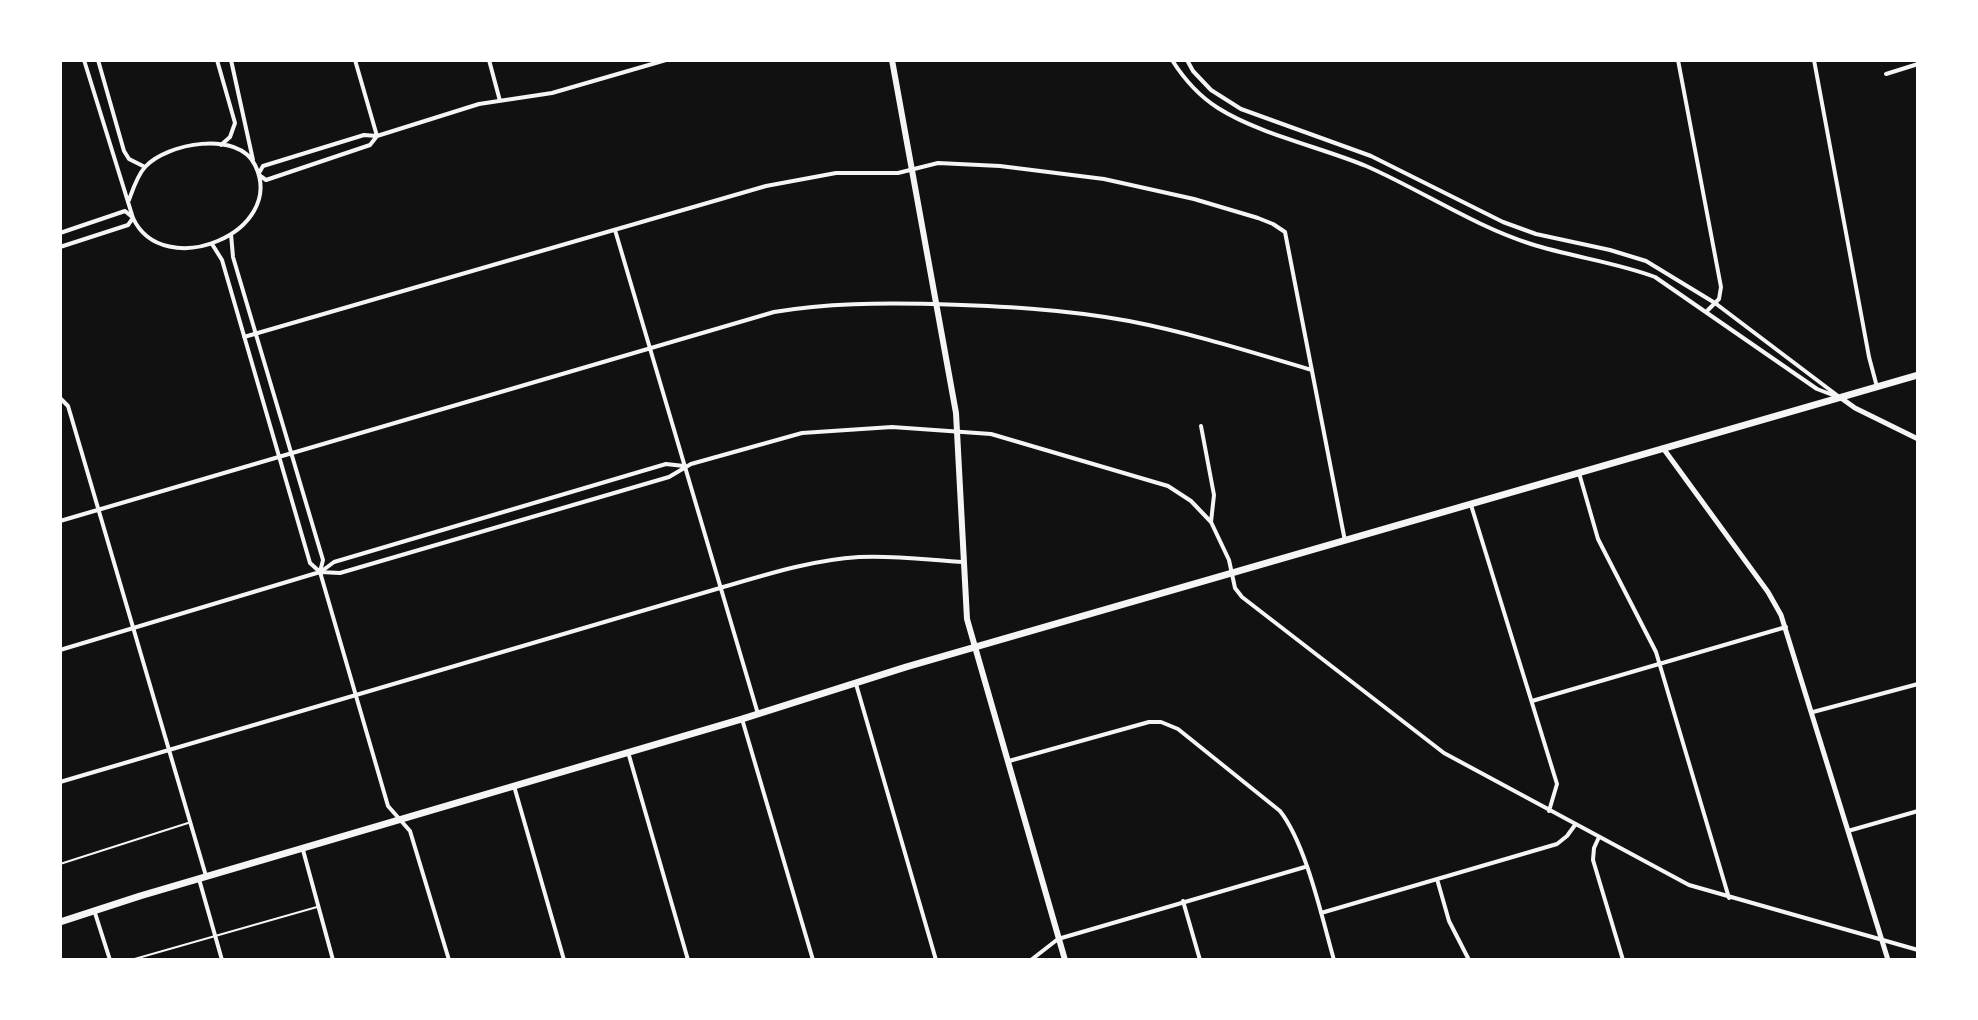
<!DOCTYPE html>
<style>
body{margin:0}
#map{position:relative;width:1978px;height:1020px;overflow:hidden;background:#111;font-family:"Nunito Sans",sans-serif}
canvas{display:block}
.frame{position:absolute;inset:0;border:62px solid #fff;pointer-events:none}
</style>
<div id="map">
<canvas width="1978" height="1020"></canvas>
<div class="frame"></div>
</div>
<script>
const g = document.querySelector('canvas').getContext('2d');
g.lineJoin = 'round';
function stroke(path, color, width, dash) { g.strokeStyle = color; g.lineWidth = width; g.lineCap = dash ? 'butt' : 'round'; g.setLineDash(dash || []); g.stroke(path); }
const service = new Path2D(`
 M60,864l128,-41
 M131,960l186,-53`);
const minor = new Path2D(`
 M84,60l49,158c30,65 155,14 122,-53 -17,-35 -88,-22 -110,2 -8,9 -12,22 -16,33
 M98,60l26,91 5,8 16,8
 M217,60l18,63 -5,14 -9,8
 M231,60l22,100
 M355,60l22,76
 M489,60l11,41
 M1172,60c12,19 27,36 46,48 41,26 102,39 148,58 55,24 108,60 165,78 41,13 84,18 124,33l162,112 21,8
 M1187,60l6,11 18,19 30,19 130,47 132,66 33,12 74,16 36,11 69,42 123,93
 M1678,60l43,227 -2,12 -13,13
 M1814,60l55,297 8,30
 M1886,74l32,-10
 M259,173l4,-7 101,-31 13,1 102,-32 73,-11 114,-33
 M259,175l7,5 104,-35 7,-9
 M615,230l143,484
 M60,233l65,-22 6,5
 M231,234l2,23 84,283 6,20 -3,12 68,234 22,25 39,129
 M212,244l10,16 88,303 10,9
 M60,247l68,-22 5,-7
 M244,337l522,-151 70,-13h62l40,-10 62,3 104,13 90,20 64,19 15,6 12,8 60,309
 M60,398l8,8 3,10 135,460
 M1201,426l13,69 -3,27
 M1579,473l19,66 58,113 73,246
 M1471,505l86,279 -8,27
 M60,521l714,-209c54,-9 105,-9 159,-8 66,2 131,5 196,17 62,12 122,31 183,49
 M322,571l12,-9 332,-98 18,2
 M60,650l260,-78 20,1 329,-96 22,-13 111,-31 90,-6 99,7 177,52 23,15 20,21 18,38 6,28 7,9 202,156 245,132 229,65
 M856,684l80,276
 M1532,701l254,-74
 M1813,712l105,-28
 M742,719l71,241
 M628,752l60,208
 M1009,761l140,-39h12l17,7 102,82c26,33 42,107 54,149
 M60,782l660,-194c45,-13 91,-28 139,-31 35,-2 70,3 105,5
 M514,786l50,174
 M1848,831l70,-20
 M1599,837l-5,11 -1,12 30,100
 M303,850l30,110
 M199,879l23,81
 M1437,879l12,42 20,39
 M1183,901l17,59
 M95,913l15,47
 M1321,913l236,-69 10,-8 8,-11
 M1031,960l27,-21 247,-72`);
const tertiary = new Path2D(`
 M1841,398l14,10 63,31
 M1663,448l105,144 13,23 107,345`);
const secondary = new Path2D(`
 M892,60l64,353 11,206 98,341`);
const primary = new Path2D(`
 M60,922l80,-26 602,-177 164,-52 1012,-292`);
stroke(service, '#f5f5f5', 2);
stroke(minor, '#f5f5f5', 4);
stroke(tertiary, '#f5f5f5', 5);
stroke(secondary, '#f5f5f5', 6);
stroke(primary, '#f5f5f5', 7);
</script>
